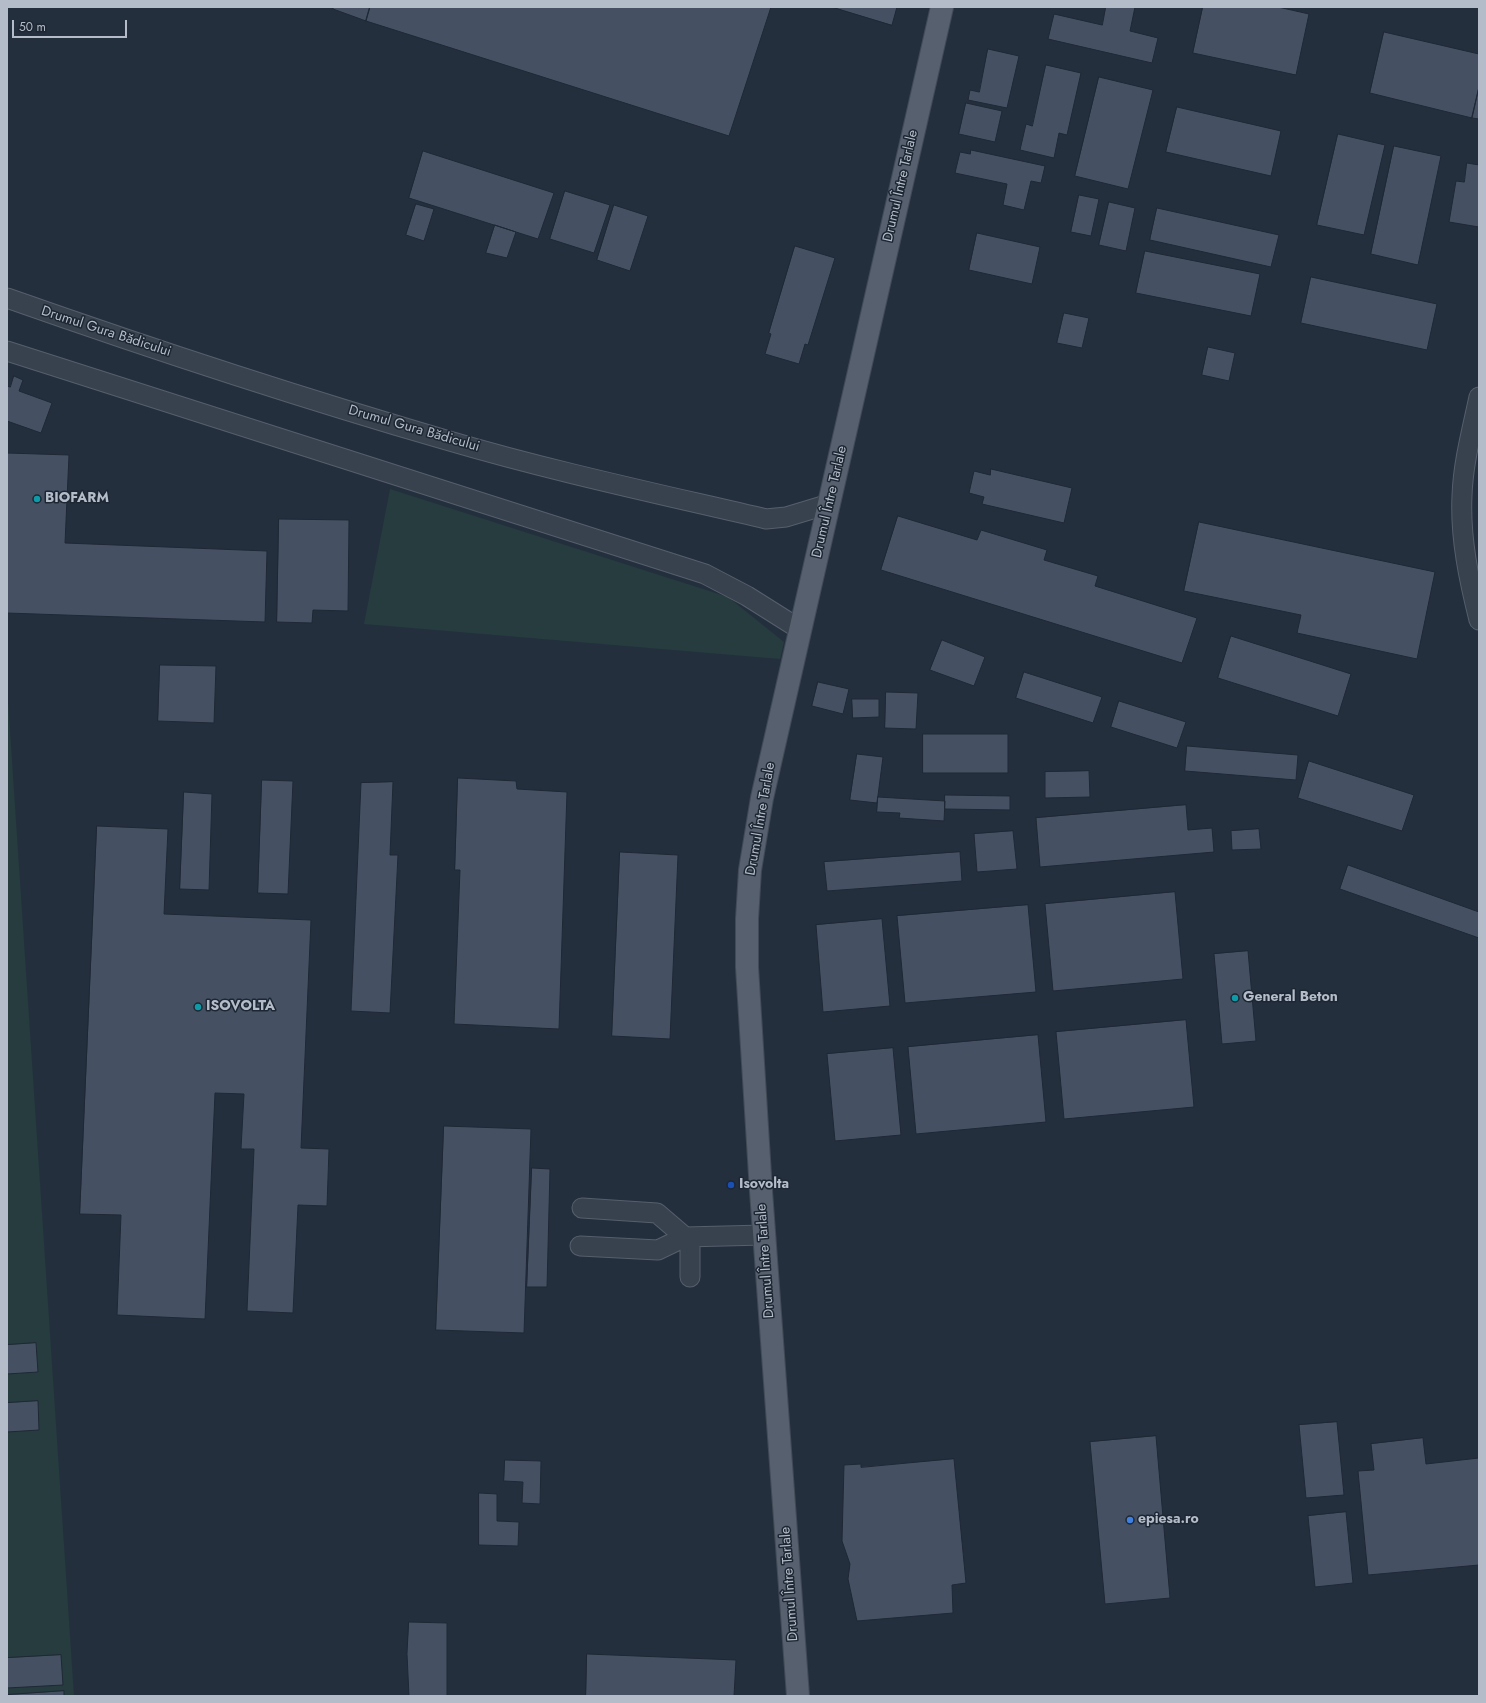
<!DOCTYPE html>
<meta charset="utf-8">
<style>
body{margin:0}
#map{position:relative;width:1486px;height:1703px;overflow:hidden;background:#242f3e;font-family:Jost,sans-serif}
canvas{display:block}
.frame{position:absolute;inset:0;border:8px solid #b4bcc9;pointer-events:none}
.scale{position:absolute;left:12px;top:20px;width:115px;height:18px;box-sizing:border-box;border:2px solid #b4bcc9;border-top:0;padding-left:5px;font-size:12px;line-height:14px;white-space:nowrap;color:#b4bcc9;-webkit-text-stroke:3px #1d2633;paint-order:stroke}
</style>
<div id="map">
<canvas width="1486" height="1703"></canvas>
<div class="frame"></div>
<div class="scale">50 m</div>
</div>
<script>
const g = document.querySelector('canvas').getContext('2d');
g.lineJoin = 'round';
function fillPath(path, color) { g.fillStyle = color; g.fill(path, 'evenodd'); }
function stroke(path, color, width, dash) { g.strokeStyle = color; g.lineWidth = width; g.lineCap = dash ? 'butt' : 'round'; g.setLineDash(dash || []); g.stroke(path); }
function drawText(font, color, halo, rows, align = 'center') {
  g.font = font + ' Jost,sans-serif'; g.lineWidth = 3; g.setLineDash([]); g.textBaseline = 'middle'; g.strokeStyle = halo; g.fillStyle = color; for (const [text, x, y, turn = 0] of rows) {
    g.save(); g.translate(x, y); g.rotate((+turn || 0) * Math.PI / 180); g.textAlign = isNaN(turn) ? turn : align; if (halo) g.strokeText(text, 0, 0); g.fillText(text, 0, 0); g.restore();
  }
}
const green = new Path2D(`
 M390,489l338,108 56,45 -4,17 -416,-35z
 M7,685l67,1011h-67z`);
const building = new Path2D(`
 M334,7h36l-4,14 -33,-12z
 M370,7h401l-42,129 -363,-115z
 M832,7h65l-5,18z
 M1106,7h29l-5,24 28,7 -6,25 -104,-24 6,-25 48,11z
 M1203,7h75l31,7 -13,61 -103,-22z
 M1384,32l95,22v33l-7,31 -102,-25z
 M988,49l31,7 -12,52 -39,-8 2,-10 9,2z
 M1046,65l35,8 -14,62 -8,-2 -5,25 -34,-8 6,-26 6,2z
 M1099,77l54,13 -25,99 -53,-13z
 M1479,87v32l-7,-1z
 M966,103l36,8 -7,31 -36,-8z
 M1177,107l104,24 -10,45 -105,-24z
 M1338,134l47,11 -21,90 -47,-10z
 M1394,146l47,10 -23,109 -47,-11z
 M971,150l74,16 -4,17 -10,-2 -7,29 -21,-5 4,-21 -52,-11 5,-21 10,2z
 M423,151l131,42 -16,46 -129,-41z
 M1467,163l12,2v62l-30,-5 7,-41 8,1z
 M565,191l45,14 -16,48 -44,-14z
 M1079,195l20,4 -8,37 -20,-4z
 M1109,202l26,6 -9,43 -27,-6z
 M416,204l18,5 -10,32 -18,-6z
 M614,205l34,11 -18,55 -33,-11z
 M1157,208l122,27 -8,32 -121,-27z
 M495,225l21,7 -9,26 -21,-5z
 M977,233l63,14 -8,37 -63,-14z
 M795,246l40,12 -27,87 -3,-1 -6,20 -34,-10 6,-20 -2,-1z
 M1145,251l115,23 -9,42 -115,-23z
 M1311,277l126,27 -10,46 -126,-27z
 M1064,313l25,5 -7,30 -25,-5z
 M1208,347l27,6 -6,28 -27,-6z
 M14,376l9,4 -4,11 33,12 -11,30 -34,-12v-35l3,1z
 M7,453l62,2 -4,88 202,8 -2,71 -258,-9z
 M991,469l81,19 -8,35 -82,-19 2,-7 -15,-4 5,-22 16,4z
 M898,516l79,24 4,-10 66,20 -3,10 54,16 -3,10 102,32 -15,45 -301,-93z
 M279,519l70,1 -1,91 -35,-1 -1,13 -35,-1z
 M1199,522l236,50 -18,87 -120,-26 4,-18 -117,-24z
 M1231,636l120,38 -13,42 -120,-38z
 M942,640l43,17 -11,29 -44,-16z
 M160,665l56,1 -2,57 -56,-2z
 M1024,672l78,25 -9,26 -77,-25z
 M818,682l31,7 -6,25 -31,-8z
 M886,692l32,1 -2,36 -31,-1z
 M852,699h27v18l-26,1z
 M1119,701l67,21 -9,26 -66,-21z
 M923,734h85v39h-85z
 M1187,746l111,9 -2,25 -111,-9z
 M857,754l26,3 -6,46 -27,-3z
 M1309,761l105,34 -12,36 -104,-33z
 M1089,771l1,26 -45,1v-26z
 M458,778l58,3 1,8 50,3 -8,237 -105,-5 6,-154h-5z
 M262,780l31,1 -5,113 -30,-1z
 M393,782l-3,73h8l-8,158 -39,-2 10,-228z
 M184,792l28,2 -3,96 -29,-1z
 M945,795l65,1v14l-65,-1z
 M878,797l67,4 -1,20 -45,-3 1,-5 -23,-1z
 M1186,805l2,25 24,-2 2,24 -174,15 -4,-49z
 M97,826l71,3 -4,85 147,6 -10,228 28,1 -2,57 -29,-1 -5,108 -46,-2 7,-162h-13l3,-55 -29,-1 -10,226 -88,-4 4,-100 -41,-1z
 M1259,829l2,20 -29,1 -1,-19z
 M1013,831l4,38 -40,3 -3,-38z
 M620,852l58,3 -8,184 -58,-3z
 M960,852l2,29 -135,10 -3,-29z
 M1348,865l131,47v26l-139,-49z
 M1175,892l8,87 -130,12 -8,-87z
 M1028,905l8,87 -131,11 -8,-87z
 M882,919l8,87 -67,6 -7,-87z
 M1248,951l8,90 -34,3 -8,-90z
 M1186,1020l8,87 -130,12 -8,-87z
 M1038,1035l8,87 -130,12 -8,-87z
 M893,1048l8,87 -66,6 -8,-87z
 M444,1126l87,3 -7,204 -88,-3z
 M532,1168l18,1 -3,118h-20z
 M36,1343l2,29 -31,2v-29z
 M38,1401l1,29 -32,2v-29z
 M1337,1422l7,73 -38,3 -7,-73z
 M1156,1436l14,162 -65,6 -15,-162z
 M1423,1438l3,26 53,-6v107l-111,10 -10,-104 16,-1 -3,-26z
 M954,1459l12,124 -14,2 1,28 -96,8 -9,-42 2,-15 -8,-23 2,-76 17,-1v3z
 M505,1460l36,1 -1,43 -18,-1 1,-21 -19,-1z
 M479,1493l18,1v27l22,1 -1,24 -39,-1z
 M1346,1512l7,71 -38,4 -7,-71z
 M409,1622l38,1v73h-38l-2,-42z
 M587,1654l149,6 -2,36h-148z
 M61,1655l2,30 -56,3v-30z
 M64,1691v5h-57v-1z`);
const minor = new Path2D(`
 M7,298c145,51 291,99 439,142 105,31 213,54 320,79l20,-2 43,-13
 M7,351l698,223 42,22 54,34
 M1479,397c-7,33 -16,66 -17,99 -2,42 7,84 17,124
 M582,1208l75,5 28,24
 M580,1246l78,4 27,-13 79,-2
 M690,1277v-40`);
const major = new Path2D(`
 M798,1696l-37,-505 -14,-224v-48l3,-49 12,-72 180,-791`);
const markers = [
 [37,499,4,"#0f9aa8"],
 [1235,998,4,"#0f9aa8"],
 [198,1007,4,"#0f9aa8"],
 [731,1185,4,"#1a4fb4"],
 [1130,1520,4,"#3f7fe0"]
];
const streetNames = [
 ["Drumul Între Tarlale",901,186,-77],
 ["Drumul Gura Bădicului",106,332,18],
 ["Drumul Gura Bădicului",414,429,16],
 ["Drumul Între Tarlale",830,502,-77],
 ["Drumul Între Tarlale",761,819,-80],
 ["Drumul Între Tarlale",766,1261,-94],
 ["Drumul Între Tarlale",790,1584,-94]
];
const poiNames = [
 ["BIOFARM",45,499],
 ["General Beton",1243,998],
 ["ISOVOLTA",206,1007],
 ["Isovolta",739,1185],
 ["epiesa.ro",1138,1520]
];
fillPath(green, '#263c3f');
fillPath(building, '#455162');
stroke(building, '#1f2835', 1);
stroke(minor, '#565f6c', 21);
stroke(major, '#414a57', 24);
stroke(minor, '#38414e', 19);
stroke(major, '#56606e', 22);
for (const [x, y, r, color] of markers) { const dot = new Path2D(); dot.arc(x, y, r, 0, 2 * Math.PI); g.fillStyle = color; g.fill(dot); stroke(dot, '#1d2633', 1.5); }
drawText('14px', '#b4bcc9', '#1d2633', streetNames);
drawText('bold 14px', '#b4bcc9', '#1d2633', poiNames, 'left');
</script>
